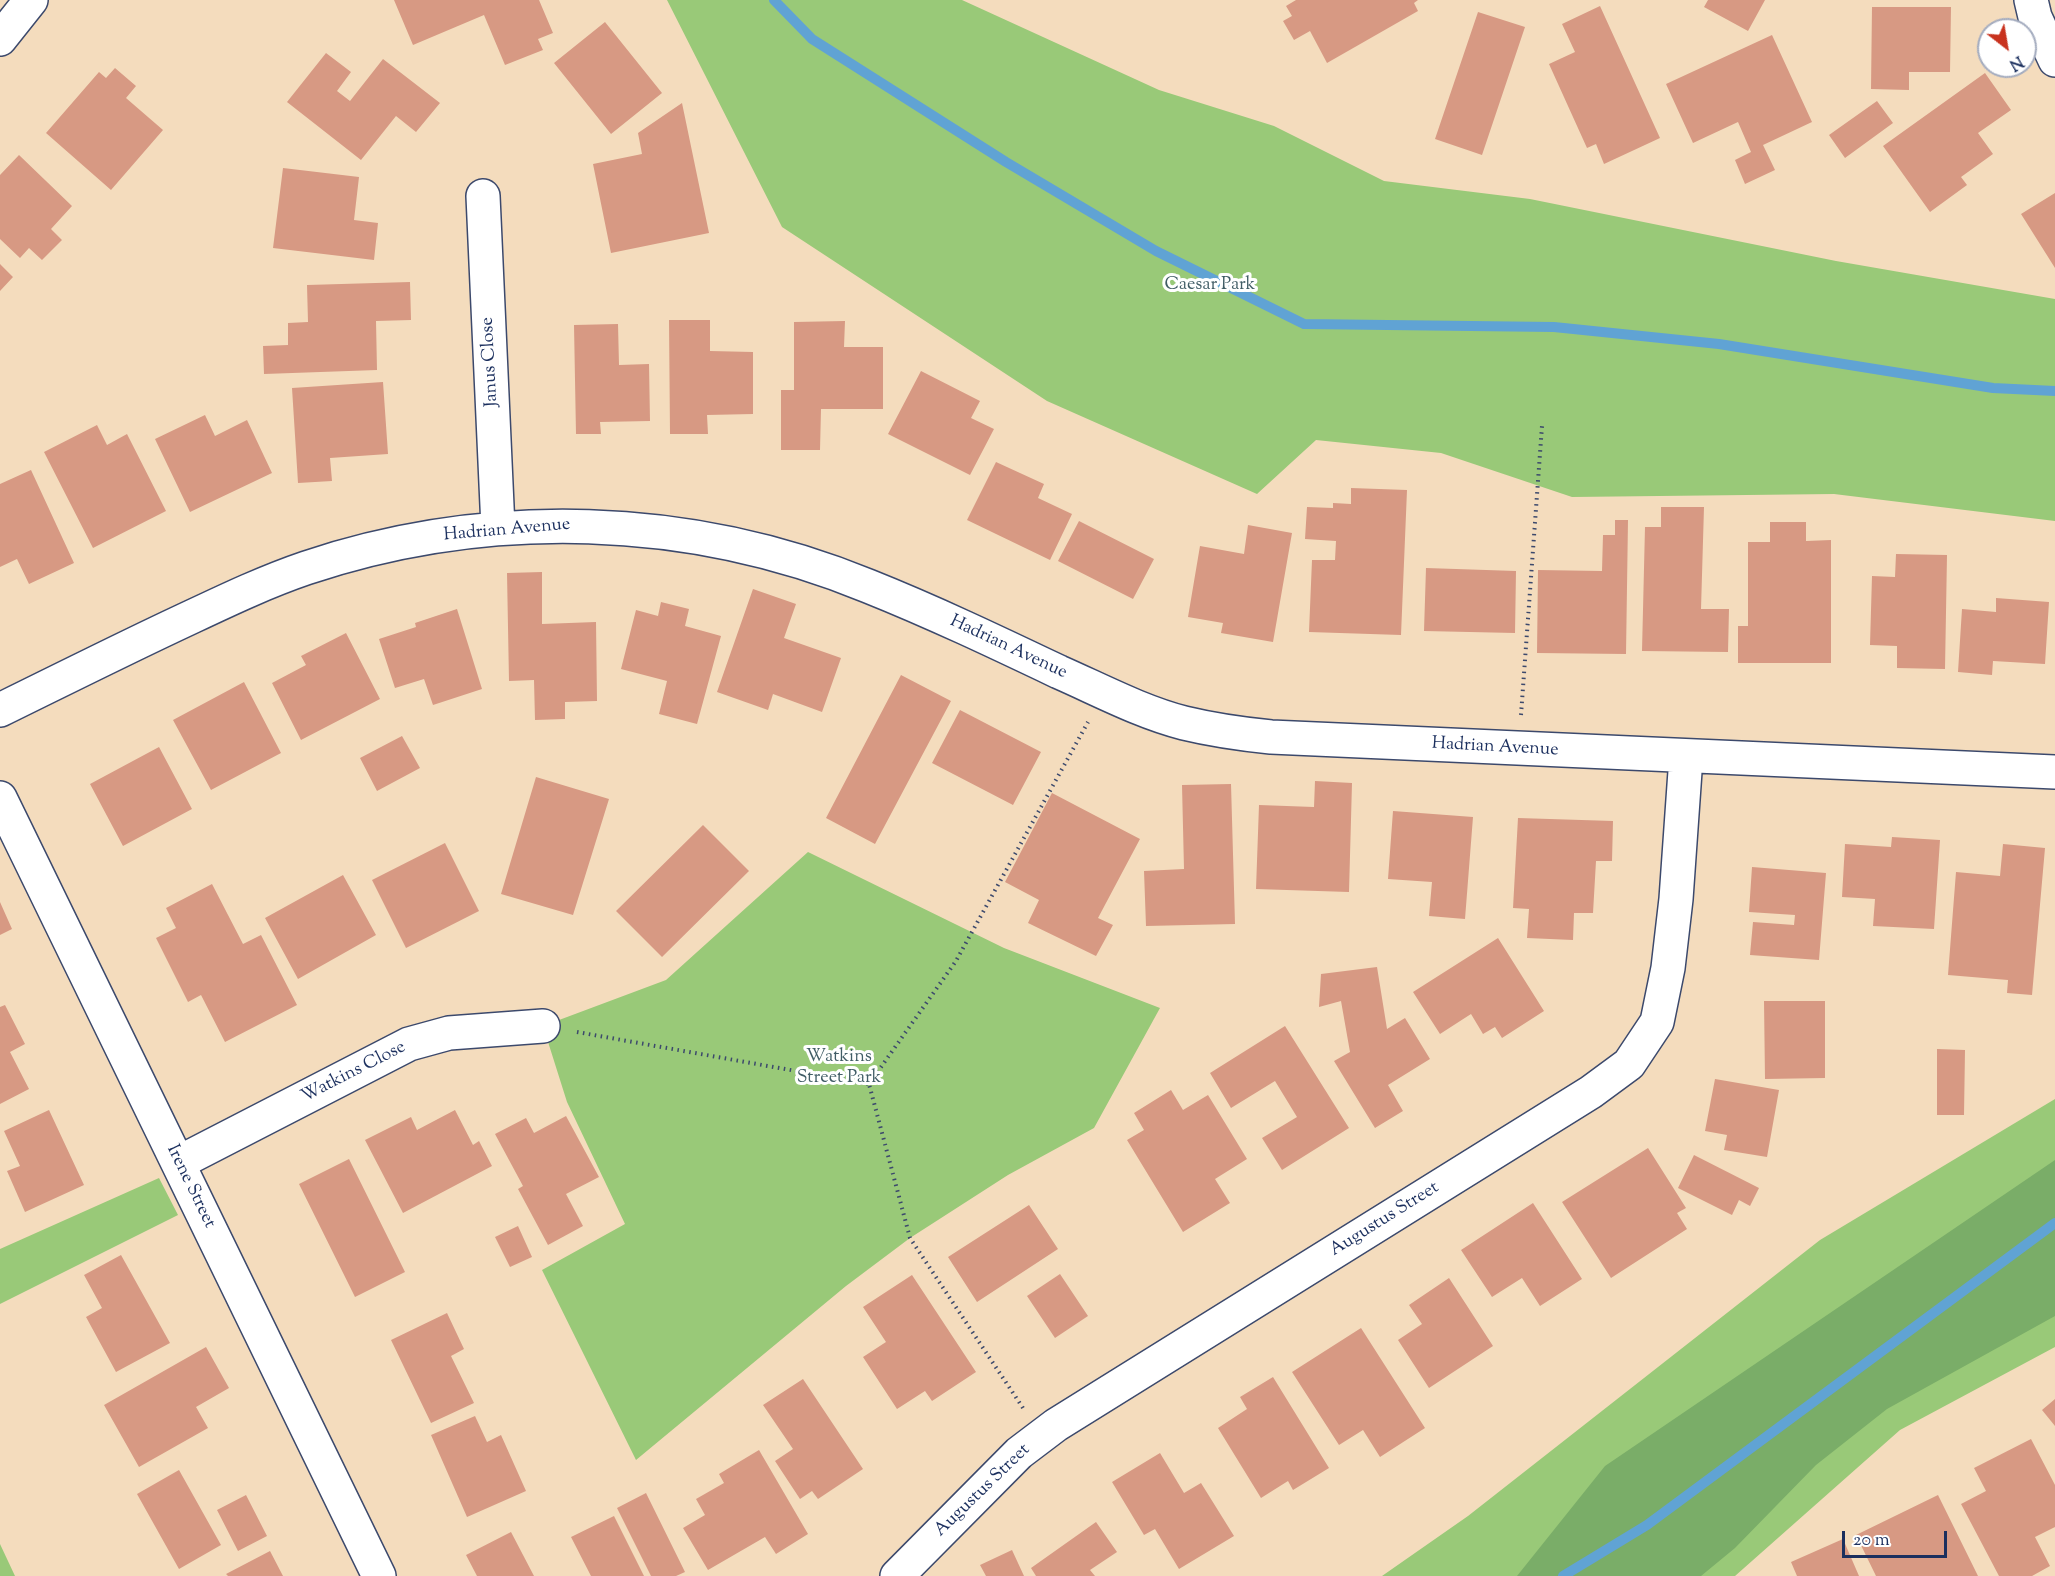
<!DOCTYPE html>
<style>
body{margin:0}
#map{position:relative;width:2055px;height:1576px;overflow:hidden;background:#f4dcbd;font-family:"Sorts Mill Goudy",serif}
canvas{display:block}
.north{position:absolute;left:1977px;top:18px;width:60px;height:60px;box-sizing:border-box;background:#fff;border:2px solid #a4acbf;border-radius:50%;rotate:149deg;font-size:16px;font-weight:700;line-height:24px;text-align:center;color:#1b2f5e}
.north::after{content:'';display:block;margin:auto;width:21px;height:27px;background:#c8321e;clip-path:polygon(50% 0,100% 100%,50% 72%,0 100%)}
.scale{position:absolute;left:1842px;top:1531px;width:105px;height:27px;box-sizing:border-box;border:3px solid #1b2f5e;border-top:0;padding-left:8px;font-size:18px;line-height:21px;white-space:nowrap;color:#1b2f5e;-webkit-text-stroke:4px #fff;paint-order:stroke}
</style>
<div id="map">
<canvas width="2055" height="1576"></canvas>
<div class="north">N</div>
<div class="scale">20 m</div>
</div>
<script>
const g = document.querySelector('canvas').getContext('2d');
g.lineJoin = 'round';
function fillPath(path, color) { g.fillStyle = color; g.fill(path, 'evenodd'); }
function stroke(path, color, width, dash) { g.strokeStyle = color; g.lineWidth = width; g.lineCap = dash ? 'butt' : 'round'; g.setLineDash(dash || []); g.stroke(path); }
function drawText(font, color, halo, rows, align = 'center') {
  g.font = font + ' "Sorts Mill Goudy",serif'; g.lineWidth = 6; g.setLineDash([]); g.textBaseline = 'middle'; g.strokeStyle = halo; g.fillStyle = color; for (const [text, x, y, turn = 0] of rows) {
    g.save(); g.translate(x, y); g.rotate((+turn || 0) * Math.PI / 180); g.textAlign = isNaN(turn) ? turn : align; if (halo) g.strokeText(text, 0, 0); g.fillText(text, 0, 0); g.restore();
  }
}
const green = new Path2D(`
 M667,0h295l197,90 115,36 110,55 146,18 306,62 219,38v222l-221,-27 -262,3 -131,-44 -125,-13 -59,54 -210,-93 -265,-174z
 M808,852l196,96 156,60 -66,120 -86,47 -98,63 -64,48 -210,174 -94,-190 83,-46 -58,-122 -24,-76 123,-46z
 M2055,1099v248l-155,83 -165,146h-353l86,-60 352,-276z
 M159,1178l19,37 -178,89v-55z
 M0,1544l15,32h-15z`);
const forest = new Path2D(`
 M2055,1160v156l-168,93 -71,56 -81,83 -34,28h-184l88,-110z`);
const stream = new Path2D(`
 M774,0l38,39 194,123 150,89 148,73 250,3 165,17 274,44 62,3
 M1563,1576l84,-51 408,-302`);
const building = new Path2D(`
 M394,0h145l14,33 -15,6 5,11 -38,15 -21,-50 -71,30z
 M1296,0h122l-4,3 4,8 -91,52 -17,-32 -16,9 -11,-19 9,-5 -6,-10z
 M1708,0h57l-17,31 -44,-24z
 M1600,6l60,132 -56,26 -8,-20 -9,4 -38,-84 26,-12 -13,-28z
 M1872,7h79l-1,65h-41v18l-38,-1z
 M1478,12l47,15 -43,128 -47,-16z
 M605,22l57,71 -51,41 -57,-71z
 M1772,35l40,87 -49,23 12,25 -30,14 -10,-24 16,-8 -13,-30 -45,21 -27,-59z
 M326,53l25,19 -14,19 13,10 33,-42 57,44 -24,29 -20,-16 -35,44 -74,-58z
 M115,68l21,18 -10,12 37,32 -52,60 -65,-57 53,-61 7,6z
 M1985,73l26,37 -33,23 15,21 -32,23 6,8 -37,27 -47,-66z
 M1877,101l16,22 -48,35 -16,-23z
 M682,103l27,130 -98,20 -18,-89 49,-10 -4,-21z
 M19,155l53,51 -21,23 11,11 -20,20 -13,-12 -9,10 -20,-19v-64z
 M283,168l76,9 -5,43 24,3 -4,37 -101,-12z
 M2055,193v75l-34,-54z
 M0,264l13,13 -13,14z
 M410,282l1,38 -35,1 1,49 -113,4 -1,-28 25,-1v-22l20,-1 -1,-37z
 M669,320h41v31l43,1v62l-46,1 1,19h-38z
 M845,321l-1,26h39v62h-62l-1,41h-39v-60h13v-68z
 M618,324l1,41 30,-1 1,57 -50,1 1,12h-25l-2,-109z
 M921,371l59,30 -9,17 23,11 -24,46 -82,-41z
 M383,382l5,72 -58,4 2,23 -34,2 -6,-95z
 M205,415l10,21 32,-16 25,53 -82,39 -35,-73z
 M97,425l10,20 20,-11 39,77 -73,37 -49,-96z
 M996,462l48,22 -6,14 34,16 -22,46 -83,-40z
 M31,470l43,93 -45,21 -12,-25 -17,8v-83z
 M1351,488l56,2 -6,145 -92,-3 3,-72h23l1,-19 -31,-2 2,-32 26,1v-5l18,1z
 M1661,507h43l-3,102h28l-1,43 -86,-1 3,-124h16z
 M1615,520h13l-2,134 -89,-1 1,-83 64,1 1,-36h12z
 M1079,521l75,38 -21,40 -75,-38z
 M1770,522h36v19l25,-1v123h-93v-37h10v-84h22z
 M1248,525l44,8 -19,109 -52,-9 2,-10 -35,-6 12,-71 44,8z
 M1896,554l51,1 -2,114 -48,-1v-22l-27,-1 2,-69 23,1z
 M1426,568l90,3 -1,62 -91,-2z
 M542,572v52l54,-2 1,79 -32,1v17l-30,1 -1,-40 -25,1 -2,-108z
 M753,589l43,15 -12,34 57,20 -19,54 -49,-18 -5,16 -51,-18z
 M1996,598l53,4 -4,62 -52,-3 -1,14 -34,-3 4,-63 34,3z
 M661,602l28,7 -4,17 36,10 -24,88 -38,-10 8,-33 -46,-12 15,-59 22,6z
 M457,609l25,80 -49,16 -9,-26 -29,9 -16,-49 37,-12 -1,-4z
 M346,633l34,66 -79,41 -29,-57 34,-18 -5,-9z
 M901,675l50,26 -76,143 -49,-26z
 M244,682l37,71 -70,37 -38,-70z
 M960,710l81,42 -28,53 -81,-42z
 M402,736l18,32 -43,23 -17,-33z
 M159,747l33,62 -69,37 -33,-62z
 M536,777l73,22 -36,116 -72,-21z
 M1315,781l37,2 -3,109 -93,-3 3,-84 55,2z
 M1231,784l4,140 -89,2 -2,-55 40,-2 -2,-84z
 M1052,793l88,46 -42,79 15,7 -17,31 -68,-33 11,-23 -34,-18z
 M1393,811l80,6 -8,102 -36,-3 3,-34 -44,-3z
 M1518,818l95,3 -1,40h-16l-3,52h-19l-1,27 -46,-2 2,-29 -16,-1z
 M703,825l46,46 -87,86 -46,-46z
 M1892,837l48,3 -6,89 -61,-3 2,-27 -33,-2 3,-53 46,3z
 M445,843l34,68 -73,37 -34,-68z
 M2003,844l42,4 -13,147 -25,-2 1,-13 -60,-5 8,-103 44,4z
 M1752,867l74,6 -7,87 -69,-5 3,-33 41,3 1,-10 -46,-3z
 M343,875l33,60 -78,44 -33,-61z
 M212,884l31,60 18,-9 36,70 -72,37 -24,-47 -13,7 -32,-64 20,-10 -10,-20z
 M0,902l12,27 -12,6z
 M1498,938l46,73 -42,27 -7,-11 -12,7 -12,-20 -31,20 -27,-42z
 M1377,967l10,62 18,-11 25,41 -42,26 15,26 -28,17 -41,-67 16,-9 -9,-51 -22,6 2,-33z
 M1764,1001h61v77l-60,1z
 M5,1005l20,39 -15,8 19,37 -29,15v-97z
 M1285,1026l64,102 -67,42 -20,-32 35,-21 -22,-36 -44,27 -21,-35z
 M1937,1049l28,1 -1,65h-27z
 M1715,1079l64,11 -12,67 -43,-7 3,-15 -22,-4z
 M1171,1090l12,20 25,-15 39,64 -32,20 15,24 -47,29 -56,-92 17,-10 -10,-17z
 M49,1110l35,75 -59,27 -18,-41 13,-5 -16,-35z
 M455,1110l18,35 6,-4 13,25 -89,47 -38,-73 46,-23 6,13z
 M566,1116l33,61 -33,17 17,32 -35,19 -30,-56 5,-3 -28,-52 31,-16 8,15z
 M1648,1148l38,60 -9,5 10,16 -76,49 -49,-76z
 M1694,1155l65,33 -9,18 -11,-6 -7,15 -54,-27z
 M349,1159l56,113 -50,25 -56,-113z
 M1533,1203l49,76 -42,27 -18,-28 -30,19 -31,-47z
 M1029,1205l29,44 -81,53 -29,-45z
 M518,1226l14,31 -22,10 -15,-30z
 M121,1255l49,88 -54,29 -30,-55 16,-9 -18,-33z
 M1060,1274l28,42 -33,22 -28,-42z
 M912,1275l64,97 -44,29 -7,-10 -28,18 -34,-52 23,-15 -23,-35z
 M1449,1278l44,68 -64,42 -31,-48 24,-16 -13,-19z
 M447,1313l17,36 -13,7 23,47 -43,20 -40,-83z
 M1361,1328l64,100 -45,29 -17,-27 -24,15 -47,-73z
 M206,1347l23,41 -33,19 12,21 -69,39 -35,-62z
 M1273,1377l56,91 -36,22 -5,-9 -27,17 -43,-70 29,-19 -7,-12z
 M803,1379l60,90 -45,30 -6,-8 -12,8 -25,-38 18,-12 -30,-44z
 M2055,1399v27l-13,-16z
 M475,1416l12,26 14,-7 25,56 -59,26 -36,-82z
 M2031,1439l24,46v42l-20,10 15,29 -18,10h-33l-38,-72 25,-13 -12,-23z
 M759,1450l49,84 -32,20 -11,-17 -57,33 -25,-42 22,-13 -9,-16 28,-16 -5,-9z
 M1160,1453l24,40 17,-10 33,53 -55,33 -24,-40 -11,6 -32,-53z
 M179,1470l42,75 -42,24 -42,-75z
 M646,1493l39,79 -9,4h-25l-34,-68z
 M246,1495l21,41 -29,15 -21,-41z
 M1938,1495l40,81h-102l-20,-41z
 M614,1516l30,60h-53l-20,-39z
 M1096,1522l21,30 -27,18 5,6h-59l-5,-8z
 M511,1532l23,44h-57l-11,-21z
 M1843,1539l16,37h-62l-6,-14z
 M1012,1550l12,26h-38l-6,-11z
 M270,1551l13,25h-55l-2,-2z`);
const path = new Path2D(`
 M1521,715l21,-289
 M577,1032l292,52
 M1023,1408l-113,-170 -41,-154 87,-123 132,-239`);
const minor = new Path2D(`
 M2031,0l4,17 20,43
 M0,39l31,-39
 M483,196l15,332
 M0,710c57,-28 113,-56 170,-83 45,-21 89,-43 136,-59 183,-61 384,-55 562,18 65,26 128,56 191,86 41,18 82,40 125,51 29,7 57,11 87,14l784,35
 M0,798l379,778
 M178,1163l231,-119 40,-11 94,-7
 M897,1576l122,-123 37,-28 535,-333 38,-28 28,-42 11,-54 8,-69 10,-142`);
const parkNames = [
 ["Caesar Park",1210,286],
 ["Watkins",839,1058],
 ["Street Park",839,1079]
];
const streetNames = [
 ["Janus Close",491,362,-93],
 ["Hadrian Avenue",507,531,-5],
 ["Hadrian Avenue",1008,648,25],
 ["Hadrian Avenue",1495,748,3],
 ["Watkins Close",354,1073,-27],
 ["Irene Street",190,1187,64],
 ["Augustus Street",1385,1220,-32],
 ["Augustus Street",983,1491,-44]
];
fillPath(green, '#99c978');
fillPath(forest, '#7aad68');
stroke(stream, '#60a3d4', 10);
fillPath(building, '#d79983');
stroke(minor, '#3c496c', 36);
stroke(path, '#3c496c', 4, [1.5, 4.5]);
stroke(minor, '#fff', 33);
drawText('18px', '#415d66', '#fff', parkNames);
drawText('18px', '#1b2f5e', '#fff', streetNames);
</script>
